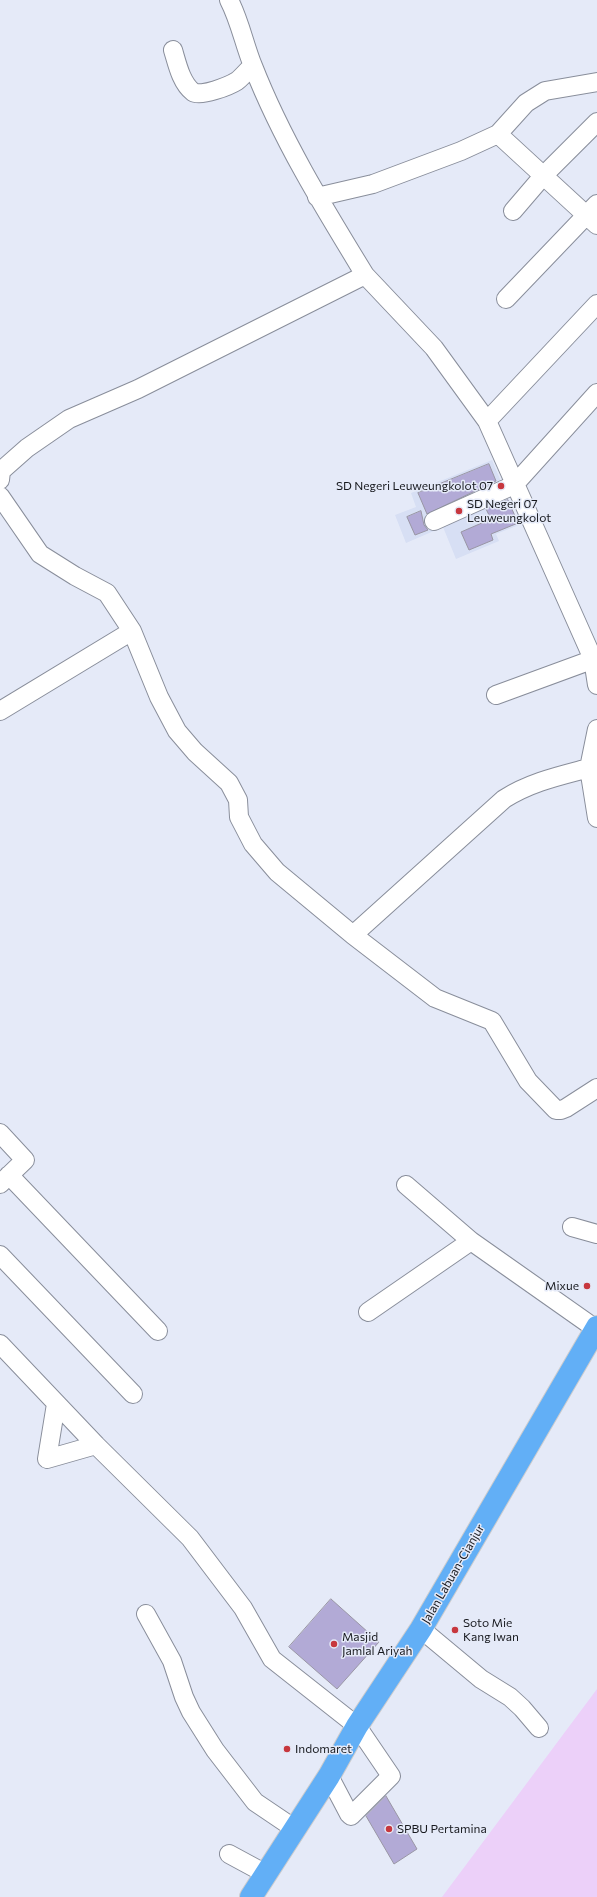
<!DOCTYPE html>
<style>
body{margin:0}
canvas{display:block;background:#e5eaf8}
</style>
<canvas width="597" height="1897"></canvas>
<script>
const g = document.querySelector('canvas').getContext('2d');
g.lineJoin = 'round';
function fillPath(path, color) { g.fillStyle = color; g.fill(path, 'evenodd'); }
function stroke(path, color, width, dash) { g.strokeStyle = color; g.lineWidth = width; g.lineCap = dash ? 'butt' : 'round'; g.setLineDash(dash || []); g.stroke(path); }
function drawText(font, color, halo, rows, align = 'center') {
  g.font = font + ' Commissioner,sans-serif'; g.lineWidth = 3; g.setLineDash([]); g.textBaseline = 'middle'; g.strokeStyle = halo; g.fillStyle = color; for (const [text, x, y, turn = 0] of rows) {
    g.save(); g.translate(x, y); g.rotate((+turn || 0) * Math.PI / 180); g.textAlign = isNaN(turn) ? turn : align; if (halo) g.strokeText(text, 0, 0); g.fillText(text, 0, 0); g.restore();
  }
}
const built = new Path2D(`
 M492,460l27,65 -23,9 3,7 -43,18 -13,-32 -37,16 -11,-28 21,-8 -5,-14z`);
const green = new Path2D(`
 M597,1689v208h-155z`);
const building = new Path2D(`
 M489,464l7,17 -69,33 -9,-21z
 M508,500l10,23 -27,11 2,6 -24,10 -8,-18 30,-13 -5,-10z
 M421,511l3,14 4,5 -13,5 -8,-18z
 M331,1599l48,43 -42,47 -48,-42z
 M386,1796l31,53 -23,15 -28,-48z`);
const minor = new Path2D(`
 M173,50c4,13 8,33 20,42 8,5 36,-6 44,-11 5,-4 10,-10 15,-15
 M498,134l99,91
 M317,197l56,-13 88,-33 37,-17 28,-31 19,-12 52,-9
 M513,211l30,-35 54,-54
 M365,275l69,73 53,73 106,238 4,26
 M506,299l91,-95
 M487,421l110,-117
 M0,480l1,-9 26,-23 42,-29 69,-30 227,-114c-41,-67 -83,-135 -112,-209 -9,-22 -13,-45 -24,-66
 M0,496l40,58 35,22 32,17 25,38 27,66 18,34 18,21 34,31 9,17 1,17 14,27 24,28 76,63 82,63 57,23 36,60 28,29h5l5,-2 31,-20
 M434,521l80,-36 83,-92
 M496,695l101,-37
 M0,711l132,-80
 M597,729l-8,39 8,50
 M353,935l151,-136c27,-17 55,-23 85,-31
 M0,1133l25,27 -25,24
 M9,1175l149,156
 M406,1185l65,56 125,88
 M572,1227l25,7
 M0,1255l133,139
 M368,1312l103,-71
 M0,1344l96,101 94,93 53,70 29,51 85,67 34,50 -40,40 -2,-2 -20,-38
 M56,1404l-9,55 49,-14
 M146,1614l26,47 12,36 7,15 24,38 40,52 40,27
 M421,1629l60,50 29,18 12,11 17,20
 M229,1854l37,20`);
const highway = new Path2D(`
 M251,1897l78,-121 28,-50 64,-97 176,-302`);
const markers = [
 [501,486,4,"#c7373e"],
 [459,511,4,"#c7373e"],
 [587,1286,4,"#c7373e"],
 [455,1630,4,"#c7373e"],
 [334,1644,4,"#c7373e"],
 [287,1749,4,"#c7373e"],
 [389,1829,4,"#c7373e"]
];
const poiNames = [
 ["SD Negeri Leuweungkolot 07",493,486,"right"],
 ["SD Negeri 07",467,504],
 ["Leuweungkolot",467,518],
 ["Mixue",579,1286,"right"],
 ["Soto Mie",463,1623],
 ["Kang Iwan",463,1637],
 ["Masjid",342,1637],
 ["Jamlal Ariyah",342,1651],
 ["Indomaret",295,1749],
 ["SPBU Pertamina",397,1829]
];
const streetNames = [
 ["Jalan Labuan-Cianjur",453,1574,-60]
];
fillPath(built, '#d7dff4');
fillPath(green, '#ecd0f9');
fillPath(building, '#b2aad6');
stroke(building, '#9996a4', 1);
stroke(minor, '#898e9b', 20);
stroke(highway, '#ccccce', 24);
stroke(minor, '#fff', 18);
stroke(highway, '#62aff6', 22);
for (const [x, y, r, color] of markers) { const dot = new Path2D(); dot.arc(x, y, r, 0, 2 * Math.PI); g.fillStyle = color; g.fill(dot); stroke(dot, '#e5eaf8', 1.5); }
drawText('12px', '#17191e', '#e5eaf8', poiNames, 'left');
drawText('12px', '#17191e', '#e5eaf8', streetNames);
</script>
